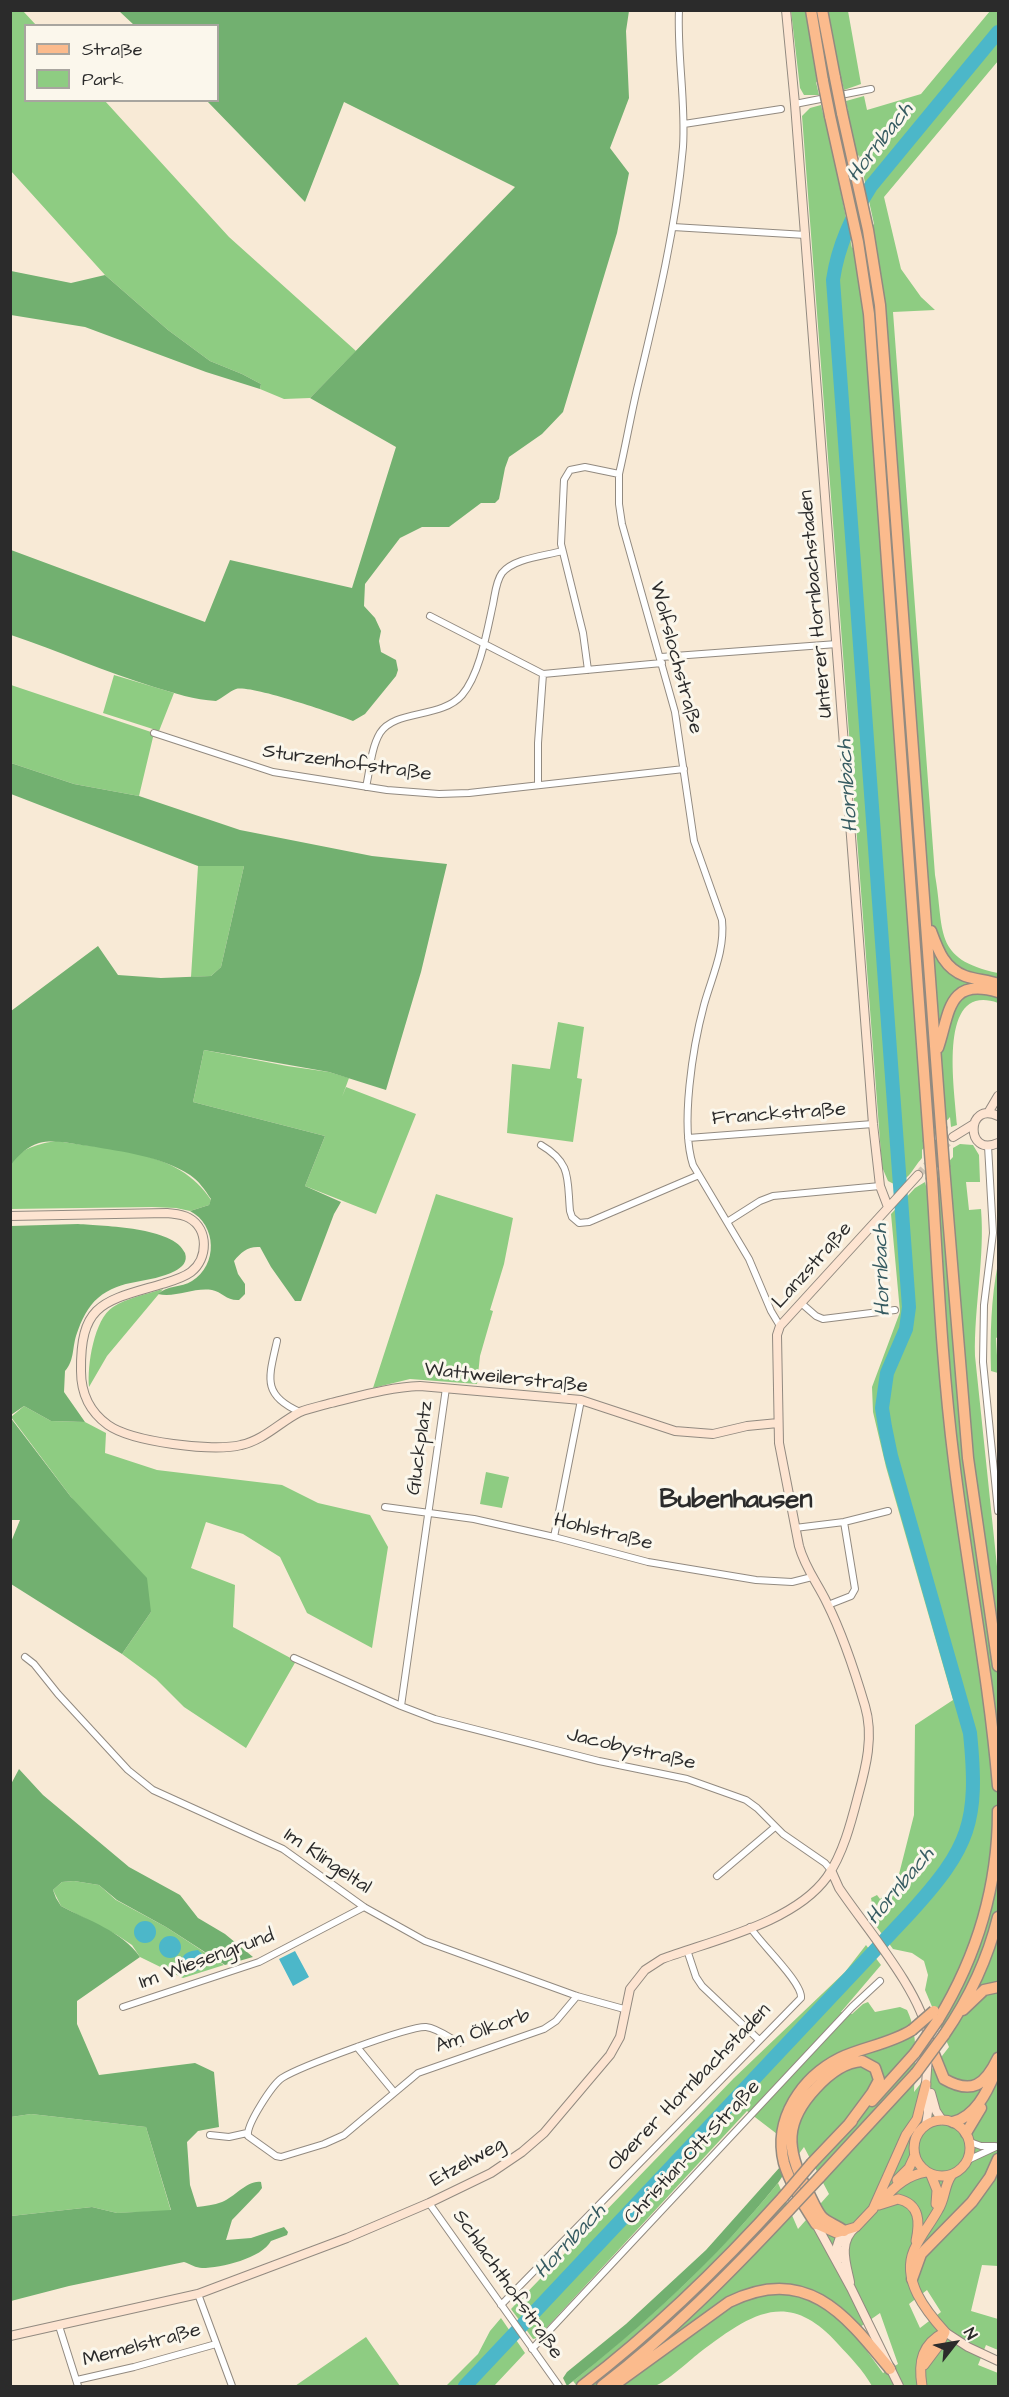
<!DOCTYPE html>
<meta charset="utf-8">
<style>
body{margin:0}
#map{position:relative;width:1009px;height:2397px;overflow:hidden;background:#f8ead6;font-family:"Architects Daughter",sans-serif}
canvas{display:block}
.frame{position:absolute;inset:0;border:12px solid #2b2b2b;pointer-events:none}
.legend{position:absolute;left:24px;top:24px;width:195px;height:78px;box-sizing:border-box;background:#fbf7ec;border:2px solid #a8a59f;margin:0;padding:8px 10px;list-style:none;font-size:18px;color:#2b2b2b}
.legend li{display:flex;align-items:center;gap:12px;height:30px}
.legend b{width:30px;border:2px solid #a8a59f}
.north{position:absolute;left:925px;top:2313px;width:60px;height:60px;-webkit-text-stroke:4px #fbf7ec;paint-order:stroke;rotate:59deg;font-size:16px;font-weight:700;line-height:24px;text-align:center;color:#2b2b2b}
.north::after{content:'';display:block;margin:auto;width:21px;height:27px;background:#2b2b2b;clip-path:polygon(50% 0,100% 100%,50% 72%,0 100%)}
</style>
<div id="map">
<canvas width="1009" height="2397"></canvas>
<div class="frame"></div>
<ul class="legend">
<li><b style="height:8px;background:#fbbb8d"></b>Straße</li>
<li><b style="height:16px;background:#8ecc82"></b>Park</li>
</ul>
<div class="north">N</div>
</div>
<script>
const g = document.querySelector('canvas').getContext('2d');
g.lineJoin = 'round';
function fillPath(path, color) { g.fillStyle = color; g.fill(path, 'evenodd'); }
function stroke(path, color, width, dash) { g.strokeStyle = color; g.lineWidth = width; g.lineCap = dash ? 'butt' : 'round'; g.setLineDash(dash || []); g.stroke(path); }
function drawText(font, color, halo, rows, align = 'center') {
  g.font = font + ' "Architects Daughter",sans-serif'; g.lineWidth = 6; g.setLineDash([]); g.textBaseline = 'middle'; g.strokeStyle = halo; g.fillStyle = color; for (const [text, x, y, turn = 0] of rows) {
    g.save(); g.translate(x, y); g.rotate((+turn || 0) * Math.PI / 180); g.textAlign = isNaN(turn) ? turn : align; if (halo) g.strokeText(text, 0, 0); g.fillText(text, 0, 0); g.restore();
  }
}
const green = new Path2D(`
 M10,11h13l13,14 -10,1v74l79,1 124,136 127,114 -46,47 -26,1 -24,-10 1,-5 -19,-10 -32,-13 -42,-31 -63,-55 -94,-104z
 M791,11h57l13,73 -17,6 -3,-13 -25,5 3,13h-15l-4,-7z
 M990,11h8v50l-114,136 17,72 20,28 14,13 -42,2 42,563c10,56 -3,84 63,98v30c-62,-22 -43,88 -41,122l-6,2 -1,-10 -28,33v8c-9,10 -13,23 -28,26l-6,-3 -6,-14 -80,-1051 8,-8 11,-3 3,12 24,-5 -2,-11 18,-5 3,14 54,-16zM859,155l15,69 -22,24 -13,-65z
 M114,675l60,18 -15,38 -56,-18z
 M11,685l143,48 -15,63 -65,-12 -63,-21z
 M198,866h46l-23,101 -10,9 -20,1z
 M558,1022l26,5 -7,51 5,1 -9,63 -66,-9 5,-69 38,5z
 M204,1050l83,16 42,6 20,6 -7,19 4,-10 70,27 -40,100 -71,-28 20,-50 -132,-34z
 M56,1141c53,9 123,8 155,59l-2,5 -19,6 -14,-3 -24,-1 -141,2c0,-11 -4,-34 0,-44 5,-16 31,-22 45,-24z
 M960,1144l13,1 6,10 1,27h-14l3,28 12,-1c4,49 -7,97 -6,147l23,220v690l-16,-1 -11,46 27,8v31l-12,-5 -8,20 20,8v13h-126c-9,-16 -22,-29 -34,-42 -51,-57 -88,-29 -139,9 -10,8 -33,29 -44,33 -9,4 -64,0 -78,0l-4,-5c75,-60 144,-123 205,-198l20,46 31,-35 -25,-47 -20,27 -7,-18v-22l-30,-23 -210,227 -4,1 -22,-30 223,-231 111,-106 21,-27 15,20 -40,47 11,2 11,-10 5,-2 7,10 25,-5 7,3c12,25 8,55 7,82l35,-45 -24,-57 3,-15 -4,-14 -12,-8 -19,-4 -17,-23 -5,-28 6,-3 3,4 16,-13 18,-71 1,-90 38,-25 -67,-233 -13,-55 -1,-25 28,-75 -9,-98 24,-26 10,-6 1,4 27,-29v-9zM927,2290l14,22 -21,16 -11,-24zM880,2313l18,51 -15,9 -30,-41z
 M436,1194l77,24 -9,46 -14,46 3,1 -13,45 -3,28 -67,-5 -37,9z
 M998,1263v74l-2,1 2,35 -7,-2c-1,-37 0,-72 7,-108z
 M163,1289l-56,67 -18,31c-2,-21 5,-68 24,-80 14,-9 34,-13 50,-18z
 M24,1406l27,15 34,1 21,11 -1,20 52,17 125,15 36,18 52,12 18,32 -16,101 -65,-35 -27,-56 -37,-23 -37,-12 -15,46 44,17 -2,42 63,34 -50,87 -62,-41 -28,-28 -34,-25 29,-42 -80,-115 -60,-80z
 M486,1472l23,5 -7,31 -22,-4z
 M74,1881l25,4 17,15 50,27 58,38 -41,13 -43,-21 -8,-12 -15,-10 -56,-29 -8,-16 9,-8z
 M31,2114l115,13 25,84 -54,2 -25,-6 -81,9v-99z
 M501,2318l24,35 -31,33h-48l32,-32 12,-23z
 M366,2337l34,49h-105z`);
const forest = new Path2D(`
 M119,11h510l-3,20 3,67 -19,50 19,25 -12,60 -54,179 -21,22 -33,23 -4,11 -6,31 -4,4h-14l-32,24h-27l-22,11 -35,46 -1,22 11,12 6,13 -2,10 2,11 15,8 2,10 -2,6 -31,38 -12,7c-18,-7 -101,-36 -117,-32 -6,2 -14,9 -20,12 -21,-1 -42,-8 -62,-14 -49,-15 -95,-36 -143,-52v-85l194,72 25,-62 122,28 44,-141 -86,-49 205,-211 -171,-85 -39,100 -98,-101 11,-1v-74l-84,-1z
 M11,271l60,12 34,-8 63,55 42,31 32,13 19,10 -1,5 -54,-17 -121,-45 -74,-12z
 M11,763l63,21 65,12 101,34 132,26 75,8 -26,108 -35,118 -57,-18 -125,-22 -11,52 132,34 -20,50 36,16 -7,12 -33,87h-6l-24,-34 -11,-20c-12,-1 -19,5 -26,14l4,13 7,10v10l-6,6c-12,1 -17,-8 -27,-10 -18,-3 -36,8 -54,4 9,-9 23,-6 34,-13 26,-16 25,-56 -2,-70l19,-6 2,-6c-6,-9 -12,-18 -21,-24 -30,-19 -66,-23 -101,-29 -16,-2 -34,-7 -50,-3 -11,3 -22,13 -28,22v-154l87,-65 20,29 43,3 50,-2 10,-9 23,-101h-46l-187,-72z
 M78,1224c26,2 96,3 107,29 3,9 -3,14 -10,18 -25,13 -54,7 -77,27 -10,8 -17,23 -21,35 -5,13 -2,27 -12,38l-1,21 21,30 -34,-1 -27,-15 -13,9v-189z
 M10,1417l61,80 76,81 4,34 -29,42 -111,-70v-42l9,-22h-9z
 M19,1769l24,26 86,72 51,28 18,23 27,16 28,23 -28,8 -59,-38 -49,-27 -18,-15 -25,-4 -12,1 -9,8 3,8 5,8c28,15 61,25 79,51l-63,44v23l22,51 96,-12 19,9 5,55 -21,4 -11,11 3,43 7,22c8,-1 17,-2 25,-5 13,-5 25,-22 39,-20l1,6 -3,4 -27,28 -6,20 25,-2 33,-11 4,5 -1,3 -16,6c-9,17 -50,27 -69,27 -6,0 -12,-4 -18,-6l-115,24 -58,15v-85l81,-9 25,6 54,-3 -25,-83 -115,-13 -20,3 -1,-331z
 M780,2167l4,7 -6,9c-62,77 -134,142 -211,203l-4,-8 4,-6 59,-48 80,-74z`);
const water = new Path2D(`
 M134 1932a11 11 0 1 1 22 0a11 11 0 1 1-22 0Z
 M159 1947a11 11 0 1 1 22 0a11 11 0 1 1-22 0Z
 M198,1950l6,6 -1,7 -6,8 -10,1 -6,-9c1,-10 8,-12 17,-13z
 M295,1951l14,26 -16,9 -14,-27z`);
const river = new Path2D(`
 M465,2386l445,-473c60,-66 69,-91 60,-180l-79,-277 -6,-29 -3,-19 5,-35 19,-44 3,-22 -76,-1027c5,-35 19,-64 38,-94l127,-154`);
const secondaryTunnel = new Path2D(`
 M918,1175l35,-38`);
const street = new Path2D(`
 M679,10c-2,46 7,92 4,137 -7,81 -26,159 -45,238 -7,29 -12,59 -19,89v30l3,20 53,188 19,129 28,79c3,31 -10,56 -18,85 -11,41 -24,120 -11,160l56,94 22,52 9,15
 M795,104l76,-15
 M684,124l97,-15
 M673,227l133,8
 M430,616l113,58 119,-11
 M661,657l176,-13
 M588,670l-5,-37 -22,-89 3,-64 6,-10 15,-3 34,7
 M154,733l119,39 114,18 52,4 30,-1 215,-24
 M538,784v-41l5,-69
 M366,787c4,-17 5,-39 14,-54 15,-24 61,-14 82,-38 18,-21 25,-64 31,-91 2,-10 3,-23 9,-31 12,-15 43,-17 60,-22
 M688,1138l185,-14
 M541,1145c31,18 26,34 29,66l2,6 7,6 10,-1 110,-47
 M988,1146l5,87 -9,72 -1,57 15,149
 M727,1222l33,-21 13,-5 107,-10
 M801,1303l15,13 7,3 72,-9
 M277,1341c-8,36 -16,54 23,71
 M385,1507l89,12 80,18 94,25 108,18 36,2 20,-5
 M795,1528l49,-6 44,-11
 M554,1537l27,-137
 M828,1605l23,-9 4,-7 -11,-67
 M25,1657l9,7 24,30 70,76 25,20 130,59 81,58 61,34 152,55 47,13
 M294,1658l107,48 34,13 164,42 88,18 59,21 11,8 26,26 42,29 6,7
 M401,1706l45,-318
 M717,1876l58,-49
 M687,1950l9,27 6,9 57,54
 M123,2007l136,-45 105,-55
 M459,2043c-9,-5 -22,-15 -33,-16 -17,-1 -127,40 -144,51 -10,7 -36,47 -34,58l28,20 5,1 43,-13 20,-9 74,-62 126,-44 12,-8 21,-25
 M357,2047l37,45
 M210,2135l19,2 18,-4
 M970,2142l11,4h14
 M968,2160l30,-14
 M429,2203l130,183
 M198,2294l34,92
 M501,2305l300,-307c2,-15 -41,-55 -51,-71
 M59,2326l19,60
 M532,2349l320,-342 28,-26
 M77,2380l57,-13 82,-23`);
const secondary = new Path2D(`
 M786,10l9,94 78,1020 7,62 8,21
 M988,1113l10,-17
 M998,1116c-32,-16 -33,42 0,27
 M953,1137l21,-13
 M10,1216l157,-3c7,1 15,1 22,5 20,11 19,41 2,54 -8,6 -19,9 -29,12 -57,17 -82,18 -81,87 0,22 9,41 27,54 24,17 105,27 133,20 23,-5 39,-23 59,-33 10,-4 21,-6 31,-9 29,-7 59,-16 89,-17l161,14 94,31 38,3 34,-8 31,-3
 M831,1870l8,18c26,39 83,104 89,149
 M931,2093l5,18 6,9
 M926,2125l2,-13 -2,-28 2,-28
 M816,2224l35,64 48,98
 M838,2260l-1,-14 4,-12 4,-3
 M850,2282c-4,-19 -12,-40 6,-55
 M945,2332l23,15 30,14
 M10,2336l188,-42 149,-56 82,-35 62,-30 31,-21 22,-19 66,-78 10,-18 10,-48 15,-19 17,-11c51,-19 132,-36 165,-82 16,-23 24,-54 31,-81 8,-29 16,-60 7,-90 -10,-34 -22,-71 -38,-103 -9,-19 -22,-35 -28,-57l-20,-103 -2,-108 3,-9 138,-151`);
const primary = new Path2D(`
 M914 2148a28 28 0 1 1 56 0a28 28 0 1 1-56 0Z
 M931,2175l6,15 -1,14
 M897,2180l12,-12 6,-13
 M882,2202c11,-15 25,-27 44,-30
 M879,2205l19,-6c22,5 22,23 18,42
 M816,2224l20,9 20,-6 17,-18 33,-74 11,-16 9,-35
 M945,2332c-19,-21 -44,-52 -31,-82 6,-14 17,-27 24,-40 7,-10 6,-24 13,-34
 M924,2365l15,-20 6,-13
 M922,2386c-4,-25 0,-42 23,-54`);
const highway = new Path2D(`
 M811,10l12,71
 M822,10l13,68
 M842,113l26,117 12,75 61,822
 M830,116l28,126 11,72 60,826
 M931,931c7,19 13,37 34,45 11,4 23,4 33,8
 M938,1048c12,-35 9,-71 60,-56
 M944,1167l24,291 30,208
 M932,1179c6,94 10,188 22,282 13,108 35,216 44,325
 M963,2010l21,-20 14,-3
 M938,2020c39,-64 60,-134 60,-209
 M944,2035c24,-35 44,-77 54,-118
 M929,2042l15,37c28,16 41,6 54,-21
 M872,2101l43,-48
 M953,2122c22,-5 34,-30 42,-49
 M966,2133l15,-25
 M812,2163l40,-42
 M819,2178l97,-105
 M816,2224c-12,-18 -26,-40 -32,-61 -11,-44 18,-86 56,-105 23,-11 50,-14 72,-28
 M844,2231c-7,-6 -17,-8 -23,-15 -6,-8 -10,-19 -15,-28 -20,-39 -22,-66 10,-100 12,-13 28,-26 46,-27l13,7 4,12 -7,13 -23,31
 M912,2279l9,-25 51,-52 18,-25 8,-18
 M582,2386c73,-56 139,-120 201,-189
 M602,2386c68,-52 128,-113 187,-176
 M613,2386l116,-84c77,-38 116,12 161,67`);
const highwayBridge = new Path2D(`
 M835,78l7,35
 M823,81l7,35
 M941,1127l3,40
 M929,1140l3,39
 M912,2030l22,-19
 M915,2053l23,-33
 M916,2073l28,-38
 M783,2197l29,-34
 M789,2210l30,-32`);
const streetNames = [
 ["Unterer Hornbachstaden",817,604,-95],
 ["Wolfslochstraße",675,658,75],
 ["Sturzenhofstraße",347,764,8],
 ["Franckstraße",779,1115,-4],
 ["Lanzstraße",813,1266,-48],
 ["Wattweilerstraße",506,1379,6],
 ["Gluckplatz",421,1448,-82],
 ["Hohlstraße",603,1533,14],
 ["Jacobystraße",631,1750,13],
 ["Im Klingeltal",327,1862,34],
 ["Im Wiesengrund",207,1960,-20],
 ["Am Ölkorb",483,2032,-19],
 ["Oberer Hornbachstaden",690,2088,-46],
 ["Christian-Ott-Straße",693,2153,-47],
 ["Etzelweg",468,2163,-29],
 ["Schlachthofstraße",507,2285,55],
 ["Memelstraße",142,2346,-15]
];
const waterNames = [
 ["Hornbach",881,143,-52],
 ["Hornbach",849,786,-94],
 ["Hornbach",883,1270,-92],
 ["Hornbach",901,1887,-50],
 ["Hornbach",571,2242,-47]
];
const districtNames = [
 ["Bubenhausen",736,1502]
];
fillPath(green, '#8ecc82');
fillPath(forest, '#72b070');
fillPath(water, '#4cb7c9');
stroke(river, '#4cb7c9', 14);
stroke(secondaryTunnel, '#cfc4b4', 8, [8, 4]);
stroke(street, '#928a80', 8);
stroke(secondary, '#928a80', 10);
stroke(primary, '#928a80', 11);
stroke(highway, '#928a80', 13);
stroke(street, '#fff', 6);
stroke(secondary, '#fde4d1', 8);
stroke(primary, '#fbbb8d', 9);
stroke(highway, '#fbbb8d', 10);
stroke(highwayBridge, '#928a80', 13, []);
stroke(highwayBridge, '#fbbb8d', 10);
drawText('20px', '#2b2b2b', '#fbf7ec', streetNames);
drawText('italic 21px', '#375c62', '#fbf7ec', waterNames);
drawText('bold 26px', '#2b2b2b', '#fbf7ec', districtNames);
</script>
